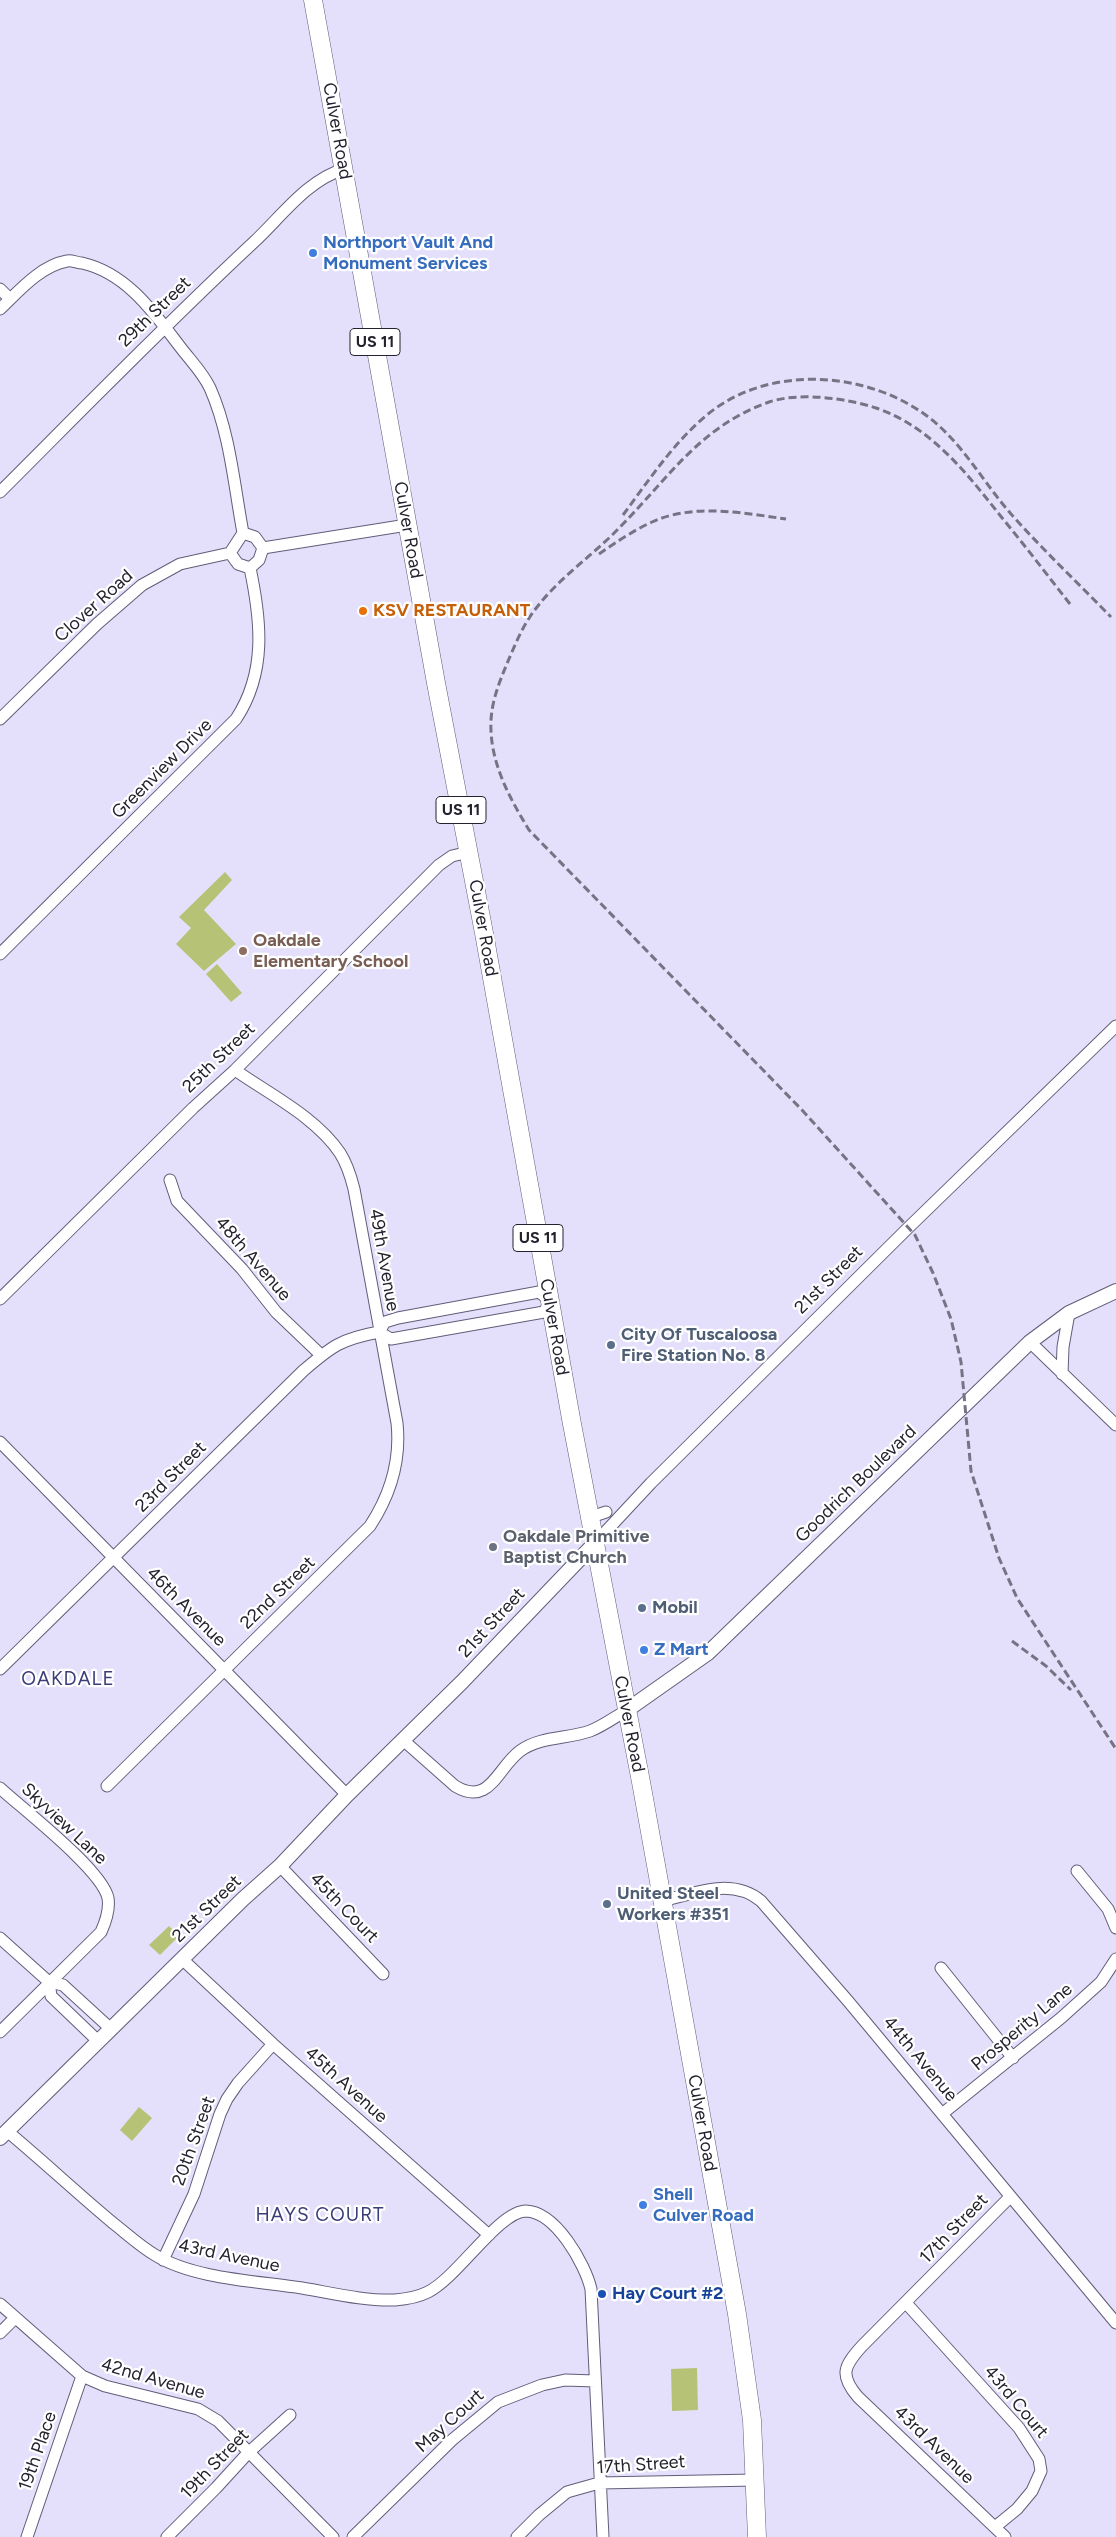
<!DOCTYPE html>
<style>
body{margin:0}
canvas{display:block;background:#e4e0fb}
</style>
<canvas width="1116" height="2537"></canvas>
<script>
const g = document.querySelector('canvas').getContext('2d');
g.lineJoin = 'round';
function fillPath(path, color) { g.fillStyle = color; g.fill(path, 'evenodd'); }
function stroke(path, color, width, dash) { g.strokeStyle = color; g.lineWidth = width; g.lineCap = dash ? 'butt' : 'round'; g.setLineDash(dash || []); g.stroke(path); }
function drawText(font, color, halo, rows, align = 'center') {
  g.font = font + ' Figtree,sans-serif'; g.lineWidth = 4.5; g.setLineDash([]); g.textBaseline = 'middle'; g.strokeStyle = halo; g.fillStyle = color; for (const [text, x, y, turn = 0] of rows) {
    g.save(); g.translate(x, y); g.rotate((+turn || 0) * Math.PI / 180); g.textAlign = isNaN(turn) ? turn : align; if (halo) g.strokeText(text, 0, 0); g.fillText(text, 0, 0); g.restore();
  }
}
const green = new Path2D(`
 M225,872l7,8 -28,30 32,34 -32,27 -28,-27 15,-16 -12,-11z
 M217,964l25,29 -11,9 -25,-28z
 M169,1926l10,10 -19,19 -11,-10z
 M139,2107l13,11 -20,23 -12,-11z
 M697,2368l1,42 -26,1 -1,-42z`);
const minor = new Path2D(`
 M0,289l10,10
 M0,309c19,-18 40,-43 67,-48 4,-1 11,2 15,2 45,10 73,51 99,85 10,13 22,25 29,40 20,45 24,97 33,145
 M0,492c84,-84 167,-169 254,-250 27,-25 53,-62 90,-73
 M243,533l12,4 8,11 -4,12 -9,8 -12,-4 -8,-11z
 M263,548l144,-23
 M0,719l97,-95 45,-39 38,-21 50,-11
 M0,954l236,-235c31,-47 25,-99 14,-151
 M170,1180l7,21 65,68 34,43 45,43
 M0,1299l193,-191 42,-38 204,-205 13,-9 17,-4
 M1030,1342l86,83
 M1062,1374l1,-27 6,-34
 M0,1442l347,353
 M591,1517l15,-5
 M596,1542l55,-59 257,-255 208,-202
 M0,1669l303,-298c29,-25 38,-32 76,-39l12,7 153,-27 7,-11 -12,-9 -141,26 -13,4 -6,10
 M403,1740l52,46c35,21 42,-18 65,-35 20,-15 48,-12 70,-20 13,-5 25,-14 37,-21
 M107,1786l263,-260c21,-32 31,-65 27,-103l-43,-234c-3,-12 -7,-25 -14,-36 -24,-36 -71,-59 -105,-83
 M0,1788c24,22 102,82 108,110 2,12 -2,23 -7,34l-101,100
 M280,1866l103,108
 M1077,1871l31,38 8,19
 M662,1901c33,-8 70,-24 99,0l87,100 268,322
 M0,1938l49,44 14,3 48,44
 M182,1959l91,85 216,191
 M941,1968l72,90
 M49,1982l2,14 47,45
 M942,2114l119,-96 40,-36 15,-23
 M7,2131c36,30 70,62 106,92 14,11 27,23 42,32 39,24 102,26 147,33 30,5 62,13 93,12 12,-1 23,-3 33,-8 29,-14 71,-81 98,-81 30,1 59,53 65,78l12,248
 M163,2260l31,-66 26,-80 7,-15 11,-16 35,-39
 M906,2303l113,125 20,31 2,12 -9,20 -15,18 -22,18
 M0,2304l82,72 23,10 93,23 20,12 115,116
 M0,2333l15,-15
 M27,2537l55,-161
 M167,2537l49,-49 32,-35 42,-38
 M353,2537l99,-97 46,-38 44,-17 23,-5 30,1
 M517,2537l22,-22 28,-23 32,-9 156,-3
 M1005,2537l-147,-140c-19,-22 -14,-31 4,-51l148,-149`);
const tertiary = new Path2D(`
 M627,1710l81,-57 322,-311 39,-29 47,-22
 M0,2138l243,-239 37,-33 67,-71 115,-113 134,-140`);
const primary = new Path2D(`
 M313,0l123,683 48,250 88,491 69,358 96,532 15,106 5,117`);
const rail = new Path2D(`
 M623,515c26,-35 51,-73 85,-101 62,-50 158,-43 219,2 35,26 56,66 84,98 32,36 67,69 100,103
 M599,554c16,-11 35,-24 53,-32 41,-19 91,-9 134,-3
 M1070,604c-22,-28 -44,-57 -67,-85 -35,-44 -71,-92 -127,-111 -30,-10 -77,-16 -107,-6 -68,24 -99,74 -147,123 -28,30 -64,53 -88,86 -12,16 -20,36 -28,55 -7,17 -14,35 -15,54 -2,41 18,77 38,110l273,280 113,125 18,38 18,46 10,43 10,109 28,87 18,40 99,151
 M1012,1641l34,25 25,24`);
const markers = [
 [313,253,5,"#3f7fe0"],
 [363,611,5,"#e8710a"],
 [243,951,5,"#8d6e63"],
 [611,1345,5,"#5c6f8a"],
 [493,1547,5,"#6b7280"],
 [642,1608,5,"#5c6f8a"],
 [644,1650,5,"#3f7fe0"],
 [607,1904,5,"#5c6f8a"],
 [643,2205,5,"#3f7fe0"],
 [602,2294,5,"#1a4fb4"]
];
const shields = [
 [375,342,50],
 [461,810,50],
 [538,1238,50]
];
const shieldNames = [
 ["US 11",375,342],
 ["US 11",461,810],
 ["US 11",538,1238]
];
const streetNames = [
 ["Culver Road",337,131,80],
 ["29th Street",155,312,-44],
 ["Culver Road",408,530,80],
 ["Clover Road",94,606,-42],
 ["Greenview Drive",162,769,-45],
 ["Culver Road",483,928,80],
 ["25th Street",219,1058,-44],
 ["48th Avenue",253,1259,49],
 ["49th Avenue",384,1260,80],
 ["21st Street",829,1280,-45],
 ["Culver Road",554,1327,80],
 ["23rd Street",171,1477,-45],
 ["Goodrich Boulevard",856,1484,-44],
 ["22nd Street",278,1593,-44],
 ["46th Avenue",186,1607,45],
 ["21st Street",492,1623,-47],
 ["Culver Road",629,1724,79],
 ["Skyview Lane",64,1824,43],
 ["45th Court",344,1908,46],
 ["21st Street",207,1909,-44],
 ["Prosperity Lane",1022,2027,-40],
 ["44th Avenue",920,2059,50],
 ["45th Avenue",346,2085,42],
 ["Culver Road",702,2123,80],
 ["20th Street",194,2141,-70],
 ["17th Street",954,2229,-46],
 ["43rd Avenue",229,2256,12],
 ["42nd Avenue",153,2379,16],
 ["43rd Court",1016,2402,50],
 ["May Court",450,2421,-42],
 ["43rd Avenue",934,2445,44],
 ["19th Place",38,2451,-71],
 ["19th Street",215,2464,-46],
 ["17th Street",641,2465,-4]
];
const shopNames = [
 ["Northport Vault And",323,243],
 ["Monument Services",323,264],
 ["Z Mart",654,1650],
 ["Shell",653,2195],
 ["Culver Road",653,2216]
];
const foodNames = [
 ["KSV RESTAURANT",373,611]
];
const educationNames = [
 ["Oakdale",253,941],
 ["Elementary School",253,962]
];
const serviceNames = [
 ["City Of Tuscaloosa",621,1335],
 ["Fire Station No. 8",621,1356],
 ["Mobil",652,1608],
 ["United Steel",617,1894],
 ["Workers #351",617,1915]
];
const worshipNames = [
 ["Oakdale Primitive",503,1537],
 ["Baptist Church",503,1558]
];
const transitNames = [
 ["Hay Court #2",612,2294]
];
const neighbourhoodNames = [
 ["OAKDALE",68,1679],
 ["HAYS COURT",320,2215]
];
fillPath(green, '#b6c275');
stroke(minor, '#615d79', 13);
stroke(tertiary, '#615d79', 16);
stroke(primary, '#615d79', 19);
stroke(minor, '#fff', 11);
stroke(tertiary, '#fff', 14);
stroke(primary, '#fff', 18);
stroke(rail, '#767385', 3, [8, 4]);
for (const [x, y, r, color] of markers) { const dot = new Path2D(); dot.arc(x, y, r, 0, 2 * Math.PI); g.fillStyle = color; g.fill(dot); stroke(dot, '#fff', 2); }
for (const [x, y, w] of shields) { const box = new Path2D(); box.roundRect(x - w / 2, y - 13.5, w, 27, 4); g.fillStyle = '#fff'; g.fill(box); stroke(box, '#24222e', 1); }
drawText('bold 16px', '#24222e', null, shieldNames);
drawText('18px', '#24222e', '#fff', streetNames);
drawText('bold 18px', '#366cbe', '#fff', shopNames, 'left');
drawText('bold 18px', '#c56008', '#fff', foodNames, 'left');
drawText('bold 18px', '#785e54', '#fff', educationNames, 'left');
drawText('bold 18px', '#4e5e75', '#fff', serviceNames, 'left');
drawText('bold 18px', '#5b616d', '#fff', worshipNames, 'left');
drawText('bold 18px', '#164399', '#fff', transitNames, 'left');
g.letterSpacing = '1px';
drawText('19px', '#3b3d79', '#fff', neighbourhoodNames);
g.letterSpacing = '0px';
</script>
